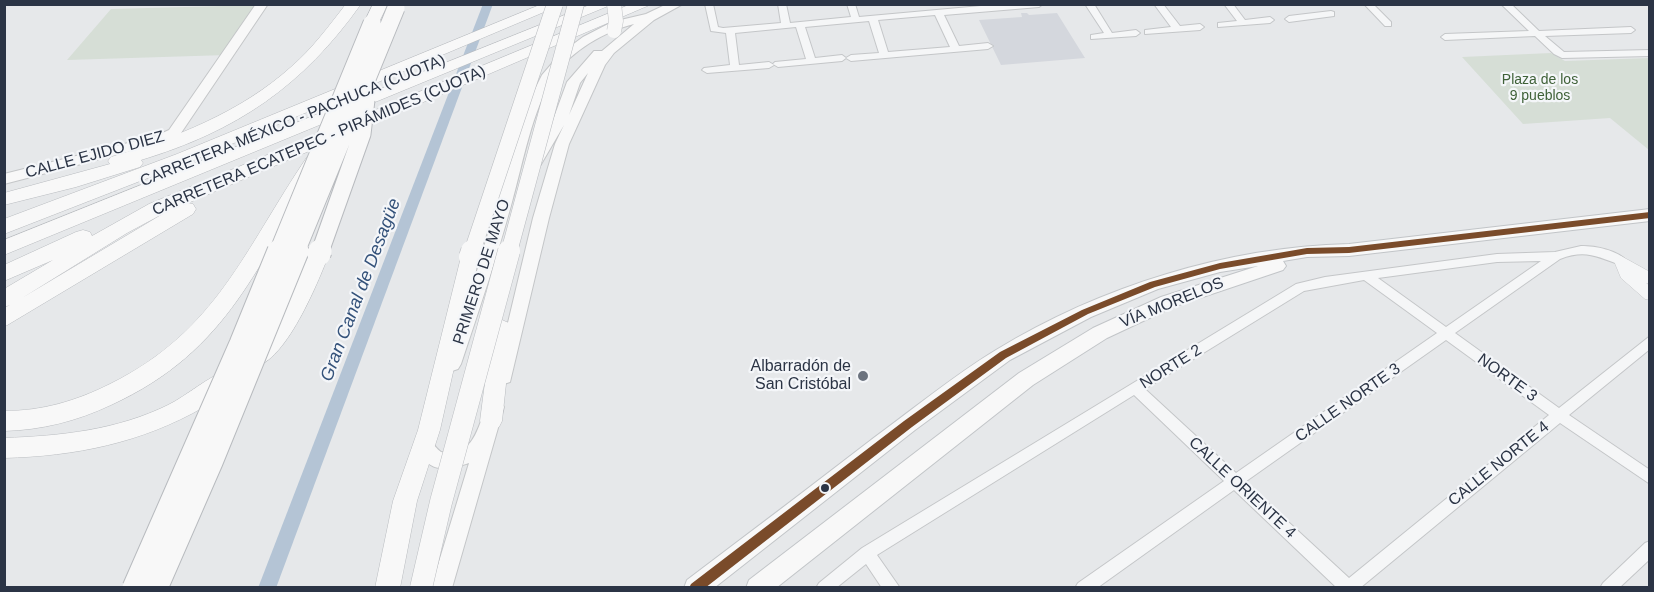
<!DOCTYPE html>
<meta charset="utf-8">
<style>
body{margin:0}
#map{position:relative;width:1654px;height:592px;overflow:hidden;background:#e6e8ea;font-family:Arial,sans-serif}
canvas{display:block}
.frame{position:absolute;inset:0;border:6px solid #2b3445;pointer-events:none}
</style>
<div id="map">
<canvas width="1654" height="592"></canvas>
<div class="frame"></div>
</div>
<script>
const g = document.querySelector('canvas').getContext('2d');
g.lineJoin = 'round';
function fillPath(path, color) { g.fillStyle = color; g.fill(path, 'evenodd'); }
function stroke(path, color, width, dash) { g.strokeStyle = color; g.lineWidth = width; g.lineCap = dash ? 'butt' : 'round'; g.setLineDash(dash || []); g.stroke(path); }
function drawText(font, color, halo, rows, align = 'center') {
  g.font = font + ' Arial,sans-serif'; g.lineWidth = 4.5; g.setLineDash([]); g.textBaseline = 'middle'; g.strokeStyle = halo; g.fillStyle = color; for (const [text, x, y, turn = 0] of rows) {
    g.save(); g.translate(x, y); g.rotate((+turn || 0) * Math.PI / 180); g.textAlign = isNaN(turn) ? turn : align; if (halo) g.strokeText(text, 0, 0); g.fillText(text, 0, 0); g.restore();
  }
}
const built = new Path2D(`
 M1021,13h6l2,2 28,-2 28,45 -84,7 -22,-45 43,-3z`);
const green = new Path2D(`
 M260,5l-33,50 -160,5 44,-51z
 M1551,53l14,8 84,-3v92l-39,-32 -87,6 -61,-67z`);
const canal = new Path2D(`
 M483,4h10l-217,584h-18z`);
const minor = new Path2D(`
 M705,4h8l5,23 5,1 58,-5 -3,-19h8l4,19 61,-6 -4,-13h8l4,13 144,-13h40l-4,3 -95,8 15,31 29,-3 5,3 -5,3 -137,12 -5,-3 -4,3 -64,6 -5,-3 2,-2 31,-3 -10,-32 -61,6 4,32 30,-3 5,3 -5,3 -62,5 -5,-3 2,-2 26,-3 -4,-32 -15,-2zM935,15l15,32 -62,5 -10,-32zM869,21l10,32 -28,2 -5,3 -4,-3 -27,3 -10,-31z
 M1085,4h9l18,29 24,-3 4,3 -4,3 -45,3v-4l13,-2z
 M1154,4h9l17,22 20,-2 4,3 -4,3 -55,4v-4l26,-3z
 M1224,4h9l12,16 25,-3 4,3 -4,3 -52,4v-4l19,-2z
 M1364,4h9l18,18v4h-6z
 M1501,4h10l28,27 92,-4 4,3 -4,3 -86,3 19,16 86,-2v6l-88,2 -8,-4 -19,-18 -90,4 -4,-3 4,-3 84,-3z
 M1331,11l3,1v4l-45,6 -4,-3 4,-3z
 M1581,246c15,0 36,4 46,15l-6,4c-24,-8 -35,-16 -61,-6l-105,74 104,75 91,-72v13l-81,66 81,55v14l-90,-61 -200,165h-23l-103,-98 -137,98h-22l3,-5 146,-102 -90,-86 -257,160 23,33h-18l-16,-24 -30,24h-20l3,-5 43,-35 434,-264 29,-7 172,-23 58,-2zM1541,261l-95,66 -68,-49 119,-16zM1364,280l73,53 -201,140 -91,-84 159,-98zM1446,340l103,75 -200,163 -104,-96z
 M1650,541v18l-31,29h-19l3,-5 42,-40z`);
const tertiary = new Path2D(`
 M1621,256l29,16v12l-4,-1 4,3v14l-5,-1 -24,-21 -7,-17z`);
const secondary = new Path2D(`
 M256,4h12l-89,132 -13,6 -162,42v-10l152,-38 13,-6z
 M667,4h16l-29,16 -40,33 -9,12 -36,79 -20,74 -39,164 -6,2 -6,-2 -3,-5 38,-159 22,-74 9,-19 -24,41h-10l-2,-3 25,-43 14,-38 27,-31h8l32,-27c-29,7 -63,27 -80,52 -22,34 -31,87 -42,126 -15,55 -33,108 -51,162l-3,5 -6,2 -6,-2 -3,-5 34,-93 47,-160 18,-36 18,-21 23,-17 29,-15 34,-8zM588,73l-19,42 11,-32z
 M495,399l6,3 3,5 -52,181h-21l38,-125c-27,9 -41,9 -54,-18l2,-6c14,-5 14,6 24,13 36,5 36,-28 48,-50z`);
const primary = new Path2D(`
 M1650,209v12l-301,35 -42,1 -24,4 3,5 -3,4 -110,37 -66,31 -74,47 -257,203h-30l3,-8 270,-207 74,-45 68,-31 97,-31 -38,6 -62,17 -67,28 -81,43 -95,70 -201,158h-30l3,-8c61,-46 123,-93 184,-140 41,-30 82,-64 125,-90 105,-64 231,-103 353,-106z`);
const trunk = new Path2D(`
 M470,250l7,2 2,5 -39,173 -23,71 -17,87h-25l18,-87 25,-71 43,-173 2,-5z
 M502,320l7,3 3,5 -10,93 -3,6 -8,3 -8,-3 -3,-6 12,-93 3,-5z`);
const motorway = new Path2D(`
 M346,4h15c-58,82 -124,127 -220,156l2,3 -3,4 -64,20 -72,18v-12l106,-29 -2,-3 3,-4c64,-19 130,-45 180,-90 21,-18 38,-41 55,-63z
 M373,4h15l-11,22 -5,2 -8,-5z
 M542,4h21l-374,158 -185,72v-15l173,-65z
 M592,4h21l-609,251v-15z
 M631,4h21l-464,199 5,1 3,5 -3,5 -189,113v-19l6,-3 -6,2v-18l49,-29 -49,21v-16l72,-33 7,-2 7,2 2,4 57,-32zM166,212l-144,86 105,-65z
 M313,155l6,2 3,4c-66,103 -91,189 -211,244 -34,16 -69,25 -107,26v-20c38,0 72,-10 106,-27 107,-53 134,-134 197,-227z
 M319,247l7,2 3,5c-10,26 -49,124 -84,112l-3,-6 3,-6 32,-35 35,-70z
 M228,370l8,3 3,6c-6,12 -23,21 -35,28 -63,36 -128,49 -200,51v-20c57,-2 113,-8 164,-33 20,-10 39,-28 60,-35z`);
const secondaryBridge = new Path2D(`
 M614,4l2,17 -2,10`);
const trunkBridgeFar1 = new Path2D(`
 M472,252l83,-248
 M509,252l67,-248`);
const trunkBridge = new Path2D(`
 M470,257l2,-6
 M421,588l20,-86 68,-251`);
const motorwayBridgeFar1 = new Path2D(`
 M278,252l94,-229
 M296,252l100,-244
 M320,252l42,-118 4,-34`);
const motorwayBridge = new Path2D(`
 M319,254l1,-3
 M134,588l107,-244 38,-93
 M156,588l55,-126 86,-211`);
const bus1 = new Path2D(`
 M1650,212v6l-301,35 -42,1 -87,15 -65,18 -67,27 -82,44 -94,69 -207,161h-16l2,-4 213,-163 96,-69 82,-42 68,-28 70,-19 87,-15 42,-1z`);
const markers = [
 [863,376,6,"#6c737f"],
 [825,488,5,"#2b3445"]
];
const farParknames = [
 ["Plaza de los",1540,80],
 ["9 pueblos",1540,96]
];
const streetNames = [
 ["CARRETERA MÉXICO - PACHUCA (CUOTA)",293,121,-22],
 ["CARRETERA ECATEPEC - PIRÁMIDES (CUOTA)",319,141,-23],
 ["CALLE EJIDO DIEZ",95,155,-15],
 ["PRIMERO DE MAYO",482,272,-72],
 ["VÍA MORELOS",1172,303,-22],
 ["NORTE 2",1171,367,-32],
 ["NORTE 3",1507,378,36],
 ["CALLE NORTE 3",1348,403,-35],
 ["CALLE NORTE 4",1499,464,-39],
 ["CALLE ORIENTE 4",1242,488,43]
];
const poiNames = [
 ["Albarradón de",851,367],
 ["San Cristóbal",851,385]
];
const waterNames = [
 ["Gran Canal de Desagüe",361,290,-69]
];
fillPath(built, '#d4d7dd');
fillPath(green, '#d6ded6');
fillPath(canal, '#b4c4d5');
stroke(minor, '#c4c6c8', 2);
stroke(tertiary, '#c4c6c8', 1);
stroke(secondary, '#c4c6c8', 2);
stroke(primary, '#c2c5c8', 2);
stroke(trunk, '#b8bbbf', 1);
stroke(motorway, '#b8bbbf', 1);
fillPath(minor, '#f5f6f7');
fillPath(tertiary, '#f5f6f7');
fillPath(secondary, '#f8f8f8');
fillPath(primary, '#f8f8f8');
fillPath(trunk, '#f8f8f8');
fillPath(motorway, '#f8f8f8');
stroke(secondaryBridge, '#c4c6c8', 15, []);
stroke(trunkBridgeFar1, '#b8bbbf', 17, []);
stroke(trunkBridge, '#b8bbbf', 23, []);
stroke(motorwayBridgeFar1, '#b8bbbf', 19, []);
stroke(motorwayBridge, '#b8bbbf', 25, []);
stroke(secondaryBridge, '#f8f8f8', 14);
stroke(trunkBridgeFar1, '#f8f8f8', 16);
stroke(trunkBridge, '#f8f8f8', 22);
stroke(motorwayBridgeFar1, '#f8f8f8', 17);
stroke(motorwayBridge, '#f8f8f8', 23);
fillPath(bus1, '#7a4b2a');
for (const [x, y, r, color] of markers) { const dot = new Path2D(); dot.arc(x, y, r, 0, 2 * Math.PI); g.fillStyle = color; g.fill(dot); stroke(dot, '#f4f6f9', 2); }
drawText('14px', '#3f6138', '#f4f6f9', farParknames);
drawText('16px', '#2b3445', '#f4f6f9', streetNames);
drawText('16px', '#2b3445', '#f4f6f9', poiNames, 'right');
drawText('italic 18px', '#34527a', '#f4f6f9', waterNames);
</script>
